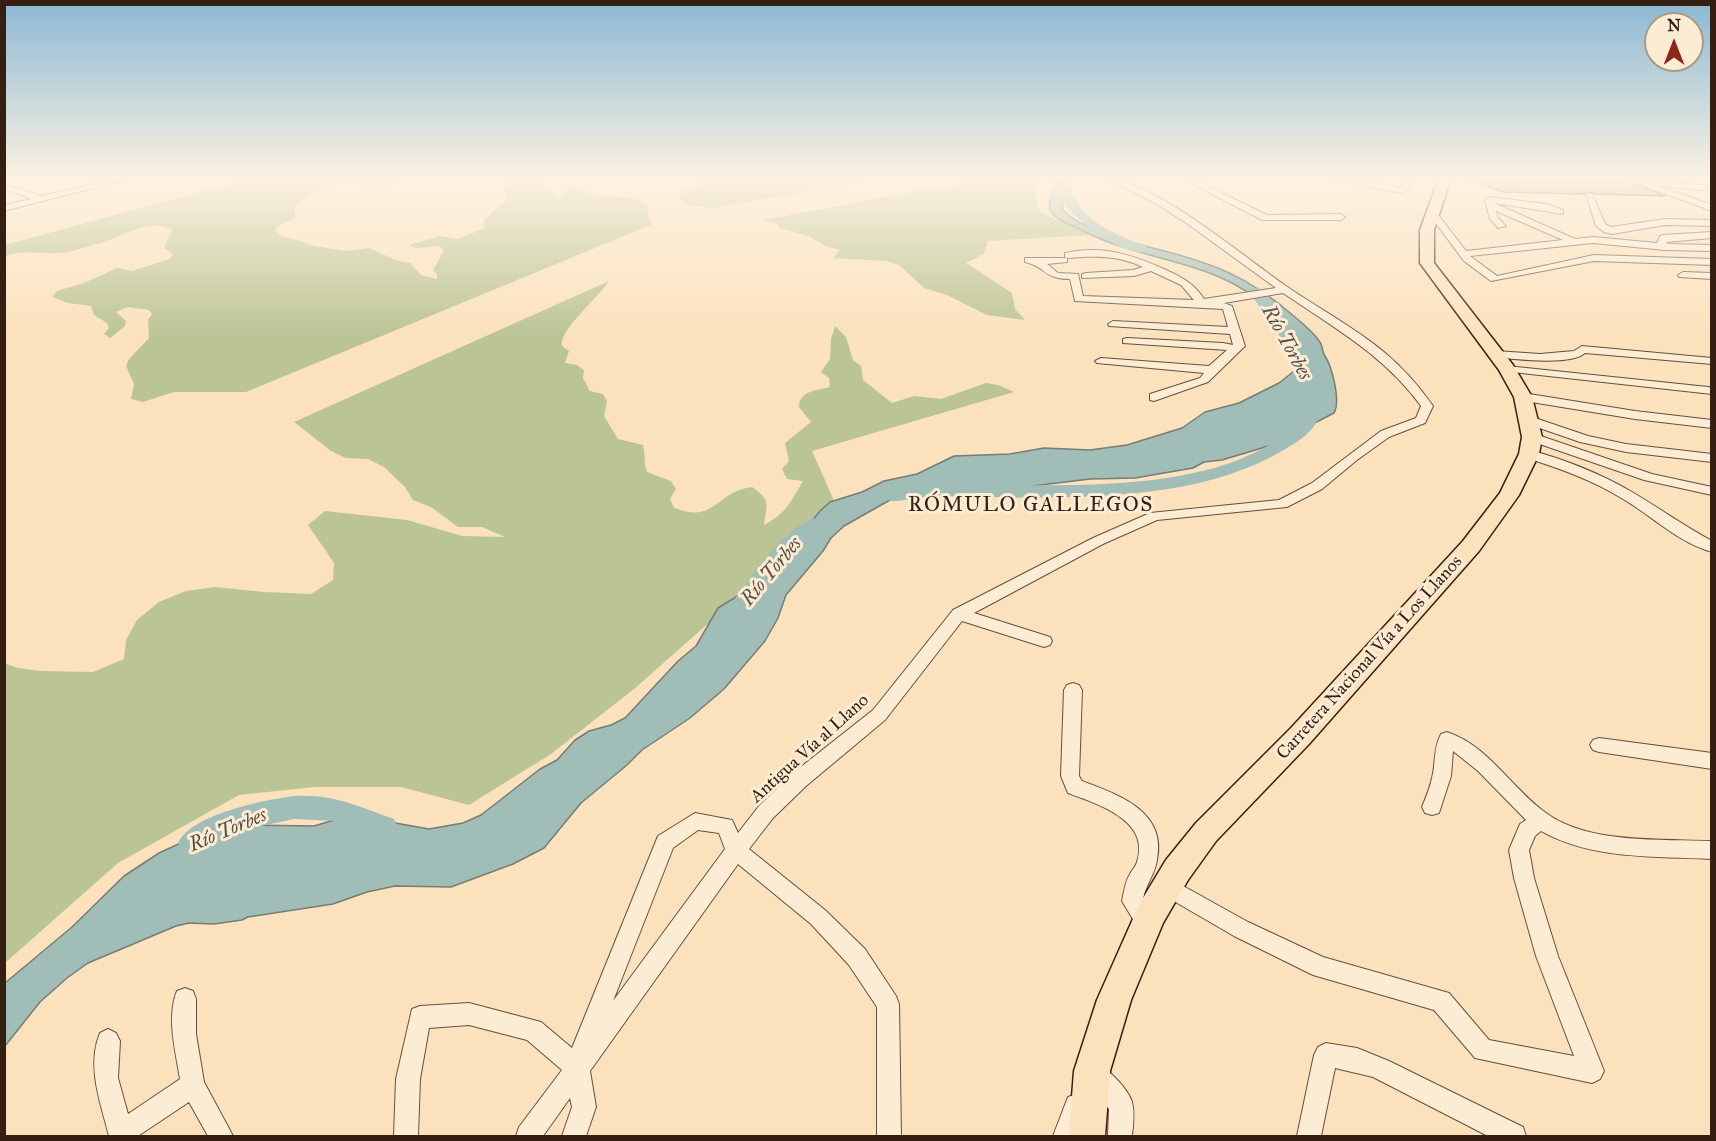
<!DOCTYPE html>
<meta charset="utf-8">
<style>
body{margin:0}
#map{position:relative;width:1716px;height:1141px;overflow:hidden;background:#fbe2bd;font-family:"IM FELL Great Primer",serif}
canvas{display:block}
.frame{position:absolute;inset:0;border:6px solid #351e12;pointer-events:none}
.north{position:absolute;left:1644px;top:12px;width:60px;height:60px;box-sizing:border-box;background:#fcecd4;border:2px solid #ac9a86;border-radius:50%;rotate:0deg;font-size:16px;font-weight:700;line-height:24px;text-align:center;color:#351e12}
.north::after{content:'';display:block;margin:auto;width:21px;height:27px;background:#8f2418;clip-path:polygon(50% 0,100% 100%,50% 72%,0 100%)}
</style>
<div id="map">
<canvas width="1716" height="1141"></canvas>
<div class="frame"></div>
<div class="north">N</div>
</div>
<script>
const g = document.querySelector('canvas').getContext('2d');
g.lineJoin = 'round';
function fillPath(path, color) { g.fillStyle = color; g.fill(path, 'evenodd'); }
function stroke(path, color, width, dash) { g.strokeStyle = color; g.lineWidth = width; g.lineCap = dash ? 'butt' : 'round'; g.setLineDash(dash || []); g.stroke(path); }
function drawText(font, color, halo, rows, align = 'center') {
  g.font = font + ' "IM FELL Great Primer",serif'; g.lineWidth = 6; g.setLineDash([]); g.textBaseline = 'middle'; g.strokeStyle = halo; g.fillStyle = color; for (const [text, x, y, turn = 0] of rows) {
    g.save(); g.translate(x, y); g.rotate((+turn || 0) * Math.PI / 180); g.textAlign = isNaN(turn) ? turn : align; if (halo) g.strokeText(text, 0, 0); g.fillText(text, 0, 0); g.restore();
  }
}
const green = new Path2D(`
 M250,178l161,1 -19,6 -22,1 -32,-4 -34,17 -9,8v11l-16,8 -4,4c7,11 24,7 34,15l36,6 24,-3c13,5 26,14 41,15l11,12 16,4v-5l-4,-4 11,-20 -5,-4 -23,2 -7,-3 31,-9 18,3 27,-11 -1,-8 23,-21 -4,-11 5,-4 1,-6h32l5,10 12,9 7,-3 2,-8 5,-3 19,11 46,5 10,6 2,15 4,4 -407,168h-72l-31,10 -12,-3 3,-15 -8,-18 3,-7 20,-21 -1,-18 4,-6 -3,-4 -21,-3 -12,5 10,9 -1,5 -15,12 -6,-4 5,-6 -2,-5 -13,-8 -3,-9 -23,-3 -16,-6 5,-6 27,-8 33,-15 15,3 37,-12 4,-5 -9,-6 8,-18c-22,-13 -50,7 -71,13 -13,3 -28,9 -41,10 -20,1 -36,-4 -55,3v-11z
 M695,178h193l-176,30 -25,-3 -8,-6 3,-9 15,-5v-6z
 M987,178h51l-2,24 4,10 49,23 -101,6 -4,13 -18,9 46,30 3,16 10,11 -38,-5 -40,-20 -23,-7 -25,-23 -12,-4 -54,-3 7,-8 -15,-4 -17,-10 -28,-8 -4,-5 -13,-3z
 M609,281c-10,16 -51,50 -47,65l7,5 -4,12 12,2 7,5 -1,8 7,13 13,3 4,7 -3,15 14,23 25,6c3,10 0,17 4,27l24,9 5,8 -6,10 4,9c43,16 40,-16 78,-21 19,13 15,17 12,38 24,-13 26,-23 39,-44l-16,-2 -5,-10 7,-8 -4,-18 26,-21 -12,-15c1,-17 17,-16 31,-20l-1,-9 -8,-6 9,-13 1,-20 4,-13 11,11 7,23 8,6 2,14 29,23 22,-7 27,3 45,-16 12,2 16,7 -202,59 24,54 -49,30 -59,71 -94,83 -83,65 -82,51 -68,-18h-86l-76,8 -121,68 -113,100 -1,-300 14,5 23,3 52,1 31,-13 2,-19 11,-20 22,-18 27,-11 29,-4 49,5 47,2 22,-14 1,-17 -26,-38 17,-14 82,9 55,16 43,1 -23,-10h-24l-27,-20 -18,-7 -8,-13 -21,-20 -16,-8 -22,-1 -15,-7 -37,-29z`);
const water = new Path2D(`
 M1056,178h12c0,10 -10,27 -3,34 18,18 64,30 88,36 60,15 95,28 142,69 8,7 21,17 26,27 2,4 1,8 4,12 7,11 16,45 9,57l-62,32 -50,15 -18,2 -11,6 -58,10 -45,1 -74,9 -78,2 -48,10 -46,26 -13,12 -8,13 -37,44 -8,23 -13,23 -41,48 -34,29 -48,32 -15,15 -46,38 -37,45 -31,16 -62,23 -56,-1 -28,6 -34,12 -85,13 -6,3 -28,4 -25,-1 -13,3 -88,37 -21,15 -27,24 -35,44v-63l67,-56 52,-51 35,-23 39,-18 46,-10 70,1 27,-8 43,3 45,8 34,-6 18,-8 59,-46 17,-9 18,-20 14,-9 22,-6 14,-7 53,-57 18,-15 22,-38 39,-24 15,-23 28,-25 20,-25 10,-9 32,-10 22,-11 33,-7 37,-18 56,-2 34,-6 46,2 37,-5 55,-17 23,-16 34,-9 40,-20 19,-15c6,-16 -1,-27 -12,-40 -54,-70 -132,-61 -203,-97 -10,-5 -24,-9 -31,-18 -8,-10 4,-24 4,-35z`);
const river = new Path2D(`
 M1057,178h12c2,38 45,57 77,68l2,3 -2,3c-22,5 -73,-32 -83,-51 -5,-8 -5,-14 -6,-23z
 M1256,288c17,4 39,49 47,65 11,18 24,42 16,64 -6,15 -19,23 -32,31 -90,56 -222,50 -324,49 -15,-1 -30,-1 -46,1 -10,1 -20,5 -31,2l-3,-4 3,-4c35,-9 69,-7 105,-7 94,0 233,7 307,-61 21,-42 -26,-100 -49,-132z
 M816,518l7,1 3,5 -3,5 -27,21 -47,61 -8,3 -8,-3 -3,-5 3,-5c21,-26 51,-75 83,-83z
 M294,796c41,-2 62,10 100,23l4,9 -4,9 -10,3 -49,-19 -41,-2 -51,11 -51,25 -10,-3 -4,-9c14,-29 86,-43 116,-47z`);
const building = new Path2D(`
 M1621,178l44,18 -70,-2 -3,-2 -8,2 -81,-2 -36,-13z`);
const minor = new Path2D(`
 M119,178h14l-129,33v-6l28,-6 -28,-10v-5l38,12z
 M1104,178c47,0 141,80 182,108 32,22 68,41 98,66 19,16 35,34 49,54l-8,17 -36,14 -32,23 -35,29 -35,18 -130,13 -54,24 -129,69 76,24 2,4 -2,4 -6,2 -82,-26 -77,99 -79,66 -33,32 -24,31 76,61 40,39 31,47 3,8 2,132h-24v-129l-28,-42 -38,-41 -73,-60 -148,207 6,36 -10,29h-24l10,-29 -2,-9 -27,38h-27l3,-9 43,-57 -35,-30 -58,-15 -40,3 -9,51 -2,57h-24l2,-57 16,-70 8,-3 49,-3 72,19 31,26 86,-212 37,-23 37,7 6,13 21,-27 33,-32 81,-64 80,-100 140,-72 57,-25 129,-13 33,-17 69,-52 35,-13 5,-12c-36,-50 -88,-79 -138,-113l-59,10 8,3 13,40 -37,36 -54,19 -4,-1v-6l50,-16 4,-5 -107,-10 -2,-2 6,-3 108,8 18,-16 -104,-7v-4l4,-1 96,5 10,2 -3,-11 -121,-8 -1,-2 5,-3 115,6 -5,-18 -148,-8 -5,-22c-27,0 -23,-12 -45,-17v-4h42v4l-20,2 11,9 20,1 5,22 111,4 -13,-15 -30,-14 -17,5 -52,2v-4l4,-1 47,-3 10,-3c-25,-12 -48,-11 -75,-9l-3,-1v-4c37,-8 65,1 99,16 17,8 30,14 40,30l72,-11 -91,-66 -30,-19zM698,830l21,3 6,16 -112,152 60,-153z
 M1181,178h10l76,37 74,-1 4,3 -4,3h-79z
 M1320,178h20l60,9 4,-9h8l-5,12 -4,3z
 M1623,178h12l77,27v6z
 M1661,181l51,5v5l-54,-5 -1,-2z
 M1586,194h6l13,30 6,3 54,-8 47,1v6l-47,-1 -53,9 -8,-2 -8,-6z
 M1489,197l57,7 17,6v4l-69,-11 81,36 18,-2 64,6 3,-7 3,-1 49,-3v6l-46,4 2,2 44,1v6l-47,-1 -72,-7 -123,13 27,20 97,-21 118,4v6l-118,-4 -103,20 -27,-20 -35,-47 1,-2h6l30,39 97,-11 -67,-29 2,7 8,8 -8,2 -8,-9 -5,-19z
 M1683,272l29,1v6l-33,-2 -1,-2z
 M1582,346l130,12v6l-127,-11c-14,13 -70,6 -89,4l-6,-3 6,-3 44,3 34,-3z
 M1507,366l201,21 4,1v6l-209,-23v-4z
 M1523,393l112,18 77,9v8l-77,-9 -116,-19v-6z
 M1529,416l59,20 38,8 86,10v8l-86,-10 -46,-10 -55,-19 -2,-3z
 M1532,433l120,41 60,13v8l-68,-15 -116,-40 -2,-3z
 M1529,450c35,9 72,24 103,42 27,16 52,34 80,49v11c-33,-9 -60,-36 -89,-53 -30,-19 -65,-31 -99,-42l-1,-3 1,-3z
 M1073,683l6,2 3,5 -3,86 3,5c37,14 85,30 75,79 -2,14 -11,24 -14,39l15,25 -4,7 -7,3 -7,-3 -18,-30c2,-9 3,-19 8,-27 2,-4 6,-8 7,-12 14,-42 -40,-58 -69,-69l-7,-17 3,-86 3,-5z
 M1447,732c42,14 64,56 99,81 42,31 115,26 166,28v18c-57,-3 -120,1 -171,-28l-6,5 -6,14 5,28 24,78 46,115 -4,8 -8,4 -117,-25 -41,-48 -121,-35 -79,-39 -74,-43 -3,-7 3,-7 7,-2 81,45 75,35 126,36 40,47 85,16 -38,-100 -22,-78 -5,-28 11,-26 6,-4 -48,-49 -25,-20 -2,25 -12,37 -7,2 -7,-2 -3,-6c4,-10 8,-19 10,-29 4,-15 1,-29 9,-44z
 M1599,738l113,15v16l-113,-17 -6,-2 -3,-5 3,-5z
 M185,988l8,3 3,8v35l8,48 29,54h-25l-19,-34 -51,34h-29c-8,-32 -23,-70 -9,-103l8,-4 8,4 4,8 -2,37 10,36 52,-35c-4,-26 -14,-62 -3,-88z
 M1326,1043l31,5 32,13 134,66 3,9h-38l-115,-59 -38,-9 -14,68h-24l17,-81 4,-8z
 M1096,1064c13,5 32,25 36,38 3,10 1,24 0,34h-24l1,-27 -21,-25 -4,-8 4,-8z
 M1077,1094l9,3 3,9 -12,30h-24l15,-39z`);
const highway = new Path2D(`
 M1439,178h12l-17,52v33l79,102 19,32 10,40 -3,17 -20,41 -40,56 -170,193 -93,97 -28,39 -25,43 -32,77 -21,71 -5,65h-36l5,-65 23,-71 43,-97 26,-43 30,-37 95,-95 172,-187 37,-48 19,-39 3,-17 -8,-40 -15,-27 -79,-107v-33z`);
const streetNames = [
 ["Carretera Nacional Vía a Los Llanos",1370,658,-48],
 ["Antigua Vía al Llano",810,749,-42]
];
const waterNames = [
 ["Río Torbes",1286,343,61],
 ["Río Torbes",772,572,-50],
 ["Río Torbes",228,831,-23]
];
const quarterNames = [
 ["RÓMULO GALLEGOS",1031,506]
];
fillPath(green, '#bac495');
fillPath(water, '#a0bdb7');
stroke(water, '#757d75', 1.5);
fillPath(river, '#a0bdb7');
fillPath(building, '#d99278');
stroke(building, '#351e12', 1.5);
stroke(minor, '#664f3d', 2);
stroke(highway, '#351e12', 3);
fillPath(minor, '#fcecd4');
fillPath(highway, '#fbe2bd');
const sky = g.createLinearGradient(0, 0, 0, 338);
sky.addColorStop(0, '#8bb8d4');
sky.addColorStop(0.53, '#fdf2e1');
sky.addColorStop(1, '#fdf2e100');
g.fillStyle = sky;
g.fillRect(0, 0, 1716, 338);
drawText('18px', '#351e12', '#fcecd4', streetNames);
drawText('italic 20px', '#554e44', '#fcecd4', waterNames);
g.letterSpacing = '1.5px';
drawText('21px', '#351e12', '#fcecd4', quarterNames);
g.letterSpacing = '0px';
</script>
